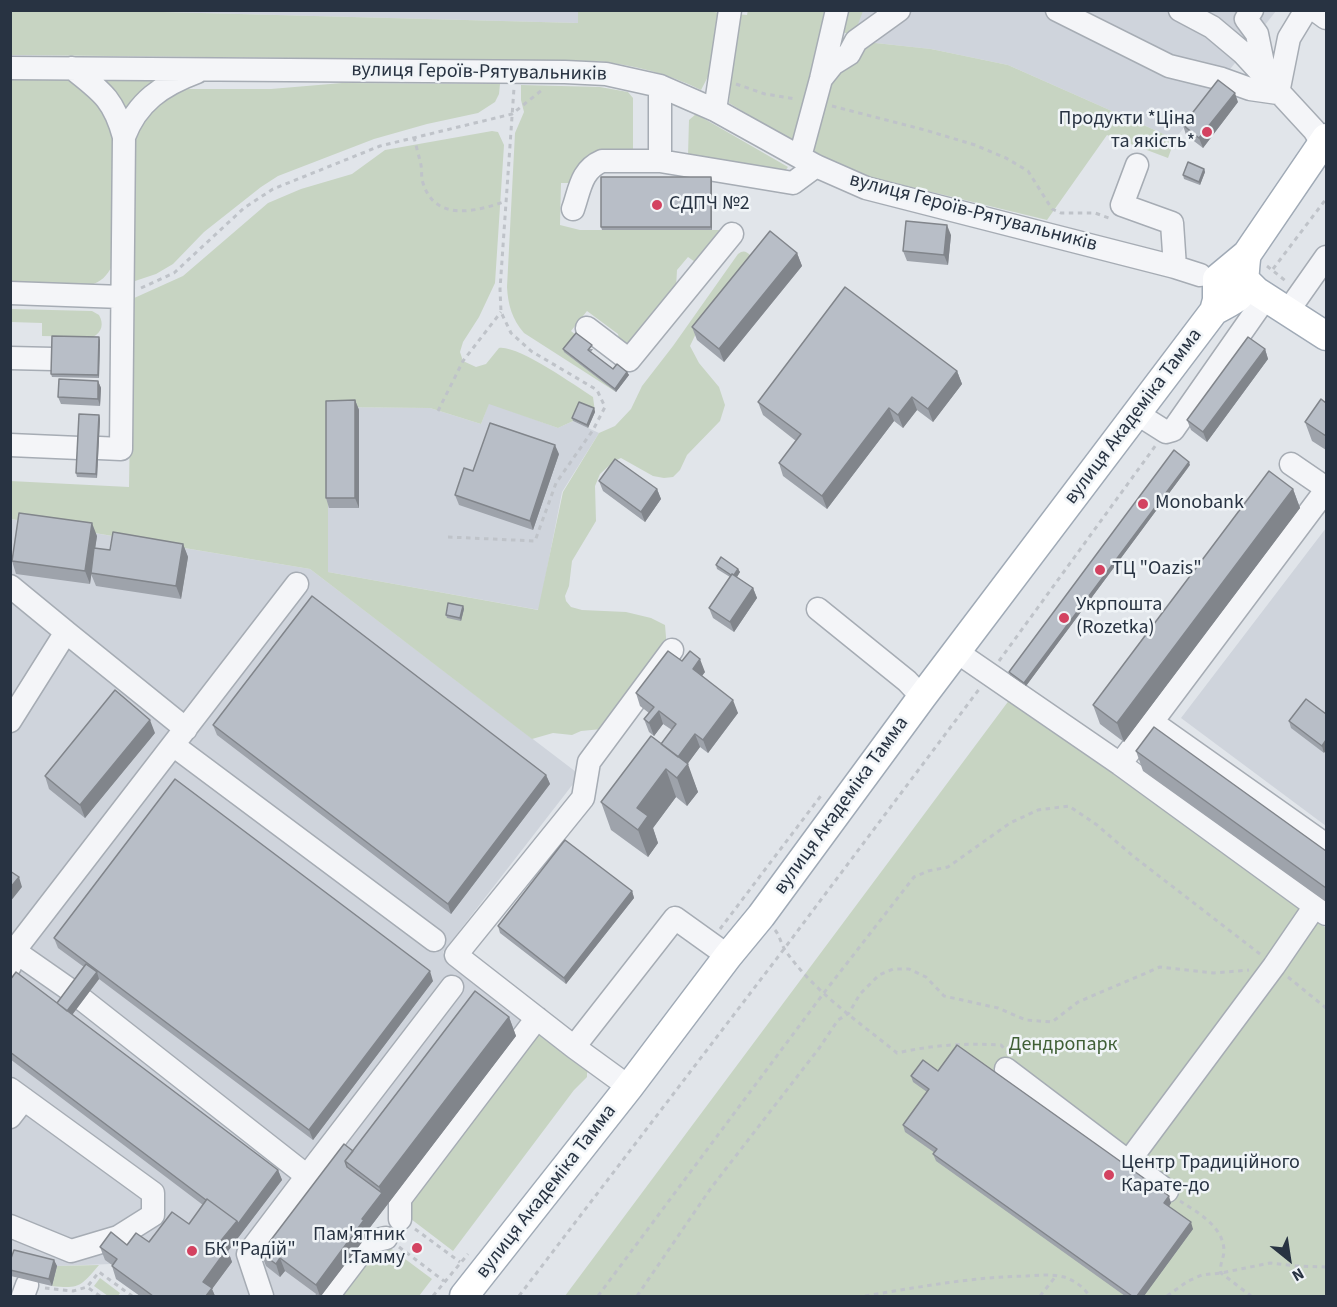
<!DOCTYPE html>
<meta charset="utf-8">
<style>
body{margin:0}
#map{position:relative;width:1337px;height:1307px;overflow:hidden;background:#e1e5ea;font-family:"Source Sans 3",sans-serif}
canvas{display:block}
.frame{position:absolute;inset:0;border:12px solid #283342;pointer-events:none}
.north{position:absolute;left:1259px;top:1229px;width:60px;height:60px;-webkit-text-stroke:4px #f0f4f7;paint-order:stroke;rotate:150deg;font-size:16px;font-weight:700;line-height:24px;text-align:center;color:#283342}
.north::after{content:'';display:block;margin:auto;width:21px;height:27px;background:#283342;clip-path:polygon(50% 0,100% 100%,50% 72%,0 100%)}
</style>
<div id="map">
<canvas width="1337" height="1307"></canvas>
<div class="frame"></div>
<div class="north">N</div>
</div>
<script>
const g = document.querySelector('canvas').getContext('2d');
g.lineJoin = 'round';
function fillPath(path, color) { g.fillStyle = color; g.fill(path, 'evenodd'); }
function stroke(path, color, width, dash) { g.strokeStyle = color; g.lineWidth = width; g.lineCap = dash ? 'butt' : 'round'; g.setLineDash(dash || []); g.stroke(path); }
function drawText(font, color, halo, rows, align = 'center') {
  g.font = font + ' "Source Sans 3",sans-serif'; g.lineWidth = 5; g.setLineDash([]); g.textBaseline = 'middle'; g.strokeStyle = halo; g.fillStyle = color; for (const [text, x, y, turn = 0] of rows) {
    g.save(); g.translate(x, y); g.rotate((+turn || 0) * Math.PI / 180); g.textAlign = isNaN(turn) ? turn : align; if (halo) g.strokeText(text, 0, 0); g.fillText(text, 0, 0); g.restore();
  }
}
const built = new Path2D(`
 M578,10v13l-452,-12z
 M856,11h420l-101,128 -167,-74 -77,-16 -84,-9z
 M489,403l69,25 15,-7 26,12 -37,59 -23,118 -211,-38v-165l102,1 51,16z
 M10,519l300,50 270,206 -137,177 2,7 81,64 -159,208 -46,65h-181l-24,-17 5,-7 -10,-8 -54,2 -5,20 -41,-10z
 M1326,528v298l-145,-108z`);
const green = new Path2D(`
 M694,10l29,3 -10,54 -12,23c-37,-18 -62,-23 -102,-29l-588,-6v-44h115l452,12v-12z
 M748,10l81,1 -34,132 -66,-40 8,-89 10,1z
 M843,11h20l-8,21 -4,3 -8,-3z
 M866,42l65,7 77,16 167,74 -7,19 -61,-23 -60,85 -177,-43 -58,-24 11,-60z
 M11,80h60l13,5 31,36 -3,145c-5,10 -11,16 -22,19l-79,-1z
 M97,80l69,1 -42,37z
 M342,83l158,1 -1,10 -4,8 -17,11 -51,11 -53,15 -96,37 -17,11 -57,45 -31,32 -17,10 -24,8 4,-160 39,-31 13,-2h83z
 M521,85l79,2 28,5 5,6v57l-58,28h-14l-1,42 20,5h146l-28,34 -10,-7 -11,13 -1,18 -45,59 -12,-7 -1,-6 -31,-23 -16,20 6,5 39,56 -92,-59c-12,-14 -16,-28 -17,-46l8,-154 9,-21 -3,-12z
 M696,114l92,53 -6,8 -94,-20 1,-35z
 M492,131l6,1 6,13 -9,138 -16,34 -16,25 -3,10 3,9 13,6 10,-3 13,-16c19,-3 75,37 94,49l2,15 -15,-7 -7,16 -15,7 -69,-24 -8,20 -51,-16 -102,-1v165l210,38 25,-118 36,-59 16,-7 16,-17 11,-23 31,-40 65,-92c5,-4 8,-3 12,1l1,6 -51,64 -10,21 9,17 20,24 6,18 -5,16 -33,34 -7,15 -7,7 -9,1 -11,-2 -32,-18 -7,3 -14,13 -5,12 1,35 -24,40 -3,25 -4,10 1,5 5,6 11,3 44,2 25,6 14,7 2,24c-4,5 -7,12 -12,16 -13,14 -23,6 -20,31l-33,33 -21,2 -9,4 -19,-2 -21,6 -222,-170 -299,-50 -1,-38 119,6 3,-188 51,-23 85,-73 33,-14 51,-15 33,-24z
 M11,309l81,2 7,4c5,9 3,17 -6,22l-51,-1v-13l-31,-1z
 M1010,699l316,229v368h-761z
 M538,1025l53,43 -4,5v4l-13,13 -121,161 -46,-35 -1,-16z
 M385,1244l47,35 -13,17h-90l42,-50z
 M99,1265c-18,21 -19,24 -47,21l5,-20z
 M100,1278l20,15 -2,3h-10l-14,-10z`);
const path = new Path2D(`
 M736,84l29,10 31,5
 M832,106l93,24 50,15 31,13 22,13 24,38 9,4h34l14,5
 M414,137c2,9 5,19 7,28 1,6 0,12 2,18 12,39 53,29 83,18
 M1267,266l20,16
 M1273,269l53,-70
 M141,288l33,-15 70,-65 29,-19 107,-43 132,-32 30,-24
 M438,411l25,-50 38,-49
 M448,537l87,4 21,-58 37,-53 12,-23 -8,-17 -66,-39 -20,-18 -10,-21 -1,-23 14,-201
 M999,661l157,-216
 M720,929l103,-136
 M775,930c5,6 6,14 10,20 29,42 73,71 112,103 35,-8 68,-10 104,-8l6,7
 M1288,977l38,31
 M1180,1201c17,11 43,25 44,49 0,8 -5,15 -3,23l30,23
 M415,1229l45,33
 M399,1247l45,34
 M45,1288l28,3 14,-4
 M100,1296l-13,-9 12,-15 33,24
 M433,1296l35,-42
 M519,1296l265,-347 196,-261
 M598,1296l225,-302 91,-117 14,-6 20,-4 62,-44 28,-13 31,-4 28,19 36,31 127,98
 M637,1296l74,-108 109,-141 18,-27 11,-7 11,-19 19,-19 14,-6h16l17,8 18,19 54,12 28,12 26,2 26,-20 82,-35 54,6 35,-3
 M865,1296c54,-9 107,-19 162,-20 11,-1 26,-2 37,1 10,3 21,11 25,19
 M1040,1296l16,-20
 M1167,1296l21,-15 14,-6 19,-2 49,-10 26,3 30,1`);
const minor = new Path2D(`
 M1057,10l112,56 53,13 28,10 28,4 11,-55 17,-28
 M1180,10l32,17 31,26 71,77 8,13
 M1252,10l-6,9 11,15 9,44
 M1315,10l11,8
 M10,68l555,4 41,2 54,12 55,24 101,56 50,22 309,79 25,8
 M72,68c29,23 42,31 52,69
 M821,79l12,-15 16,-10 7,-13 43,-31
 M660,86v75l133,22 23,-17
 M715,110l15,-100
 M800,157l21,-78 16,-69
 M1137,165l-15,40 50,18 3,44
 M573,209c7,-20 8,-39 29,-48h58
 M10,293l112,4
 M1288,311l38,-54
 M587,328l42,32 103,-126
 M10,358l43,1
 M1136,413l30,19 7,-2 93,-133
 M10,445l69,3
 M99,448l22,1 3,-312c13,-35 38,-52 73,-65
 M1291,464l35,24
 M10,586l56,46
 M818,609l89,72 15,16
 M957,652l163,112 206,150
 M10,721l56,-89 120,97
 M1152,722l174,-232
 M173,745l261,195
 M1120,764l32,-42 174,123
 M10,948l63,44
 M10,966l4,-15 283,-367
 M83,1000l224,176 -59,78 14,42
 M574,1047l-118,-92 127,-157 6,-36 83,-112
 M1006,1069l161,122
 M629,1087l-55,-40 101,-129 53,38
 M10,1089l143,104v22l-35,22 -47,14 -61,-25
 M10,1117l14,-18
 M1129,1161l145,-195 41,-60
 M307,1176l145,-189
 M400,1219v-20l137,-181
 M23,1296l4,-11
 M328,1296l41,-54 17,-4`);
const major = new Path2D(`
 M1232,272l8,3 16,16 70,45
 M1214,311l3,-11v-21l30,-25 79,-116
 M464,1296l165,-209 99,-131 33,-40 161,-219 292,-386c8,-5 18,-9 25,-15 7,-7 5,-31 8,-42`);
const wall = new Path2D(`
 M1238,102l-35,46 -17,-13 -3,-10z
 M1204,169l1,3 -5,13 -16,-6 -1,-4z
 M712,180v50h-110l-1,-3z
 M951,235l-3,30 -41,-4 -4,-10z
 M797,253l5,13 -78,96 -27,-22 -5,-13z
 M100,340l-1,38 -47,-1 -1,-3z
 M563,349h30l-2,3 22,17 14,3 2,3 -13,17 -52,-40z
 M1265,349l3,10 -61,83 -16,-12 -4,-10z
 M957,371l5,13 -29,38 -16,-12 -14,18 -9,-7 -67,88 -44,-33 -4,-13 17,-22 -33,-26 -5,-13z
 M98,381l3,7 -1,18 -39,-2 -3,-7z
 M355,400l4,10v98h-30l-3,-10z
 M1326,403v47l-14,-9 -7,-19z
 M594,408l1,4 -7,16 -15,-7 -1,-3z
 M99,415l1,4 -3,59 -20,-1 -1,-4z
 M559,454l-26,76 -74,-25 -4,-10 18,-24z
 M1190,465l-164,221 -16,-11 -1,-3z
 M599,481l58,8 4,10 -16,23 -42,-31z
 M1293,489l7,19 -176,234 -24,-18 -7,-19z
 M97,536l-2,12 15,2 73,-6 5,13 -7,42 -85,-13 -5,-12 -1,10 -74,-10 -4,-13z
 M716,565l22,4 2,3 -3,5 16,11 4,10 -23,34 -21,-14 -4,-10 21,-31 -13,-8z
 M463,606l1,3 -3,12 -14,-3 -1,-3z
 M682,661l23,11 -3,4 36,37 -30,40 -8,-6 -13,17 11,28 -11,14 -11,-9 -23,31 5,15 -10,14 -37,-27 -10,-28 60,-58 11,-14 -9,-6 -9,12 -5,-4 -5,-13 5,-6 -9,-7 -4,-13z
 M1326,714l-2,39 -33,-25 -2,-7z
 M213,725l333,50 4,9 -99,130 -234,-179z
 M155,733l-70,85 -36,-29 -4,-13z
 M1136,751l190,100v51l-183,-131z
 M632,891l2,7 -68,86 -66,-51 -2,-7z
 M54,938l379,43 -120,159 -214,-161 -27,36 206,155 4,10 -54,71 4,11 -20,27 3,7h-75l-24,-17 -4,-13v-1l-7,-5 -5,-13 49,-5 40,-18 14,-19 -193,-146v-79l47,23 27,-36 -26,-19z
 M509,1017l7,19 -148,194 1,3 -48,63h-2l-34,-25 -5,6 -14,-11 -5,-13 92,-102z
 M938,1071l233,132 -2,3 24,23 -49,67h-19l-189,-135 -3,-7 2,-1 -30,-21 -2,-7 24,-33 -14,-10 -2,-6z
 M54,1260l3,6 -5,20 -41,-10 -1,-1v-14z`);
const shadedWall = new Path2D(`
 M1235,93l3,9 -35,46 -4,-10z
 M1204,169l1,3 -5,13 -1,-3z
 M711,177l1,3v50l-1,-3z
 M947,225l4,10 -3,30 -4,-10z
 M797,253l5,13 -78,96 -5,-13z
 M99,337l1,3 -1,38 -1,-3z
 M1265,349l3,10 -61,83 -4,-10z
 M957,371l5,13 -29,38 -5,-13z
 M627,372l2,3 -13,17 -1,-3z
 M98,381l3,7 -1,18 -2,-7z
 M912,397l5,13 -14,18 -5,-13z
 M355,400l4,10v98l-4,-10z
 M594,408l1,4 -7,16 -1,-3z
 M889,408l5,13 -67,88 -5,-13z
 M99,415l1,4 -3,59 -1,-4z
 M555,445l4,9 -26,76 -3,-9z
 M1189,462l1,3 -164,221 -2,-3z
 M657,489l4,10 -16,23 -4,-10z
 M1293,489l7,19 -176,234 -7,-19z
 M92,523l5,13 -7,48 -5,-13z
 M183,544l5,13 -7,42 -5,-13z
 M738,569l2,3 -5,8 -2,-3z
 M753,588l4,10 -23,34 -4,-10z
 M463,606l1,3 -3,12 -1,-3z
 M700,659l5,13 -8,10 -4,-13z
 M733,700l5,13 -30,40 -5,-13z
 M659,711l4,13 -9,12 -5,-13z
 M150,720l5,13 -70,85 -5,-13z
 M695,734l5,13 -22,30 -5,-13z
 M1326,740v10l-2,3 -2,-7z
 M688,764l10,28 -11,14 -10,-28z
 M666,769l10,28 -23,31 5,15 -10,14 -10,-27 -1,-22z
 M546,775l4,9 -99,130 -3,-10z
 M19,877l3,10 -12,15v-14z
 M632,891l2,7 -68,86 -2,-6z
 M430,971l3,10 -120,159 -4,-10z
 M97,972l2,7 -30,40 -3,-7z
 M509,1017l7,19 -148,194 1,3 -48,63h-1l-4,-11 46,-66 19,-26 -2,-6z
 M278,1170l4,10 -54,71 4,11 -20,27 3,7h-9l-3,-14 16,-39z
 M1169,1196l2,7 -4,7 -3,-7z
 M1191,1222l2,7 -49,67h-7z
 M280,1258l5,13 -5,6 -4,-13z
 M54,1260l3,6 -5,20 -3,-7z`);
const building = new Path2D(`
 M1218,80l17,13 -36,45 -16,-13z
 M1188,162l16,7 -5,13 -16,-7z
 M601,177h110v50h-110z
 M906,221l41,4 -3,30 -41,-4z
 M770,231l27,22 -78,96 -27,-22z
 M845,287l112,84 -29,38 -16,-12 -14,18 -9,-7 -67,88 -43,-33 22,-29 -43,-32z
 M576,333l16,12 -4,5 25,19 4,-5 10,8 -12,17 -52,-40z
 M52,336l47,1 -1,38 -47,-1z
 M1248,337l17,12 -62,83 -16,-12z
 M59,379l39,2v18l-40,-2z
 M1321,399l5,4v33l-21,-14z
 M355,400v98h-29v-97z
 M579,402l15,6 -7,17 -15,-7z
 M79,414l20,1 -3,59 -20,-1z
 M490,423l65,22 -25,76 -75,-26 9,-27 9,3z
 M1174,450l15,12 -165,221 -15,-11z
 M615,459l42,30 -16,23 -42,-31z
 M1269,471l24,18 -176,234 -24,-18z
 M19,513l73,10 -7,48 -73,-10z
 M113,532l70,12 -7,42 -85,-13 3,-25 16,2z
 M721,557l17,12 -4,6 -2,-1 -1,1 -15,-10z
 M732,574l21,14 -23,34 -21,-14z
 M312,596l234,179 -98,129 -235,-179z
 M448,603l15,3 -3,12 -14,-3z
 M668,651l14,10 8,-10 10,8 -7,10 40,31 -30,40 -8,-6 -17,23 -17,-13 15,-20 -17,-13 -10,12 -5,-4 10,-12 -18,-14z
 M115,690l35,30 -70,85 -35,-29z
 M1306,699l20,15v26l-4,6 -33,-25z
 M1154,727l172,124v37l-190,-137z
 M651,736l37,28 -11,14 -11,-9 -29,39 11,8 -10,14 -37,-28z
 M175,779l255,192 -121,159 -255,-192z
 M565,840l67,51 -68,87 -66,-52z
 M10,871l9,6 -9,11z
 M86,964l11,8 -30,39 -10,-8z
 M16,972l262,198 -40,54 -1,-3 -30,-22 -1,1 -196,-148v-72z
 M475,991l34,26 -130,170 -34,-26z
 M957,1045l212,151 -5,7 27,19 -54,74h-5l-199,-142 4,-5 -34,-24 26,-36 -18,-13 12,-16 15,11z
 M344,1144l9,7 -8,10 2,6 35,26 -20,26 2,1 -48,65 -36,-27 -4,6 -15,-11z
 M207,1199l30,22 -18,22 8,6 -24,33 9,6 -6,8h-53l-41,-30 5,-7 -17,-12 11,-15 16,13 9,-12 13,9 23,-30 17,12z
 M14,1250l40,10 -5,19 -39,-9v-9z`);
const markers = [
 [1207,132,6,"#d34260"],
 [657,205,6,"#d34260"],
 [1143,504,6,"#d34260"],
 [1100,570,6,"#d34260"],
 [1064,618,6,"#d34260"],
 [1109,1175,6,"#d34260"],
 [417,1248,6,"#d34260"],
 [192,1251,6,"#d34260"]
];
const streetNames = [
 ["вулиця Героїв-Рятувальників",479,73,1],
 ["вулиця Героїв-Рятувальників",973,213,15],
 ["вулиця Академіка Тамма",1134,417,-53],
 ["вулиця Академіка Тамма",842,806,-54],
 ["вулиця Академіка Тамма",547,1192,-52]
];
const poiNames = [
 ["Продукти *Ціна",1195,120,"right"],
 ["та якість*",1195,143,"right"],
 ["СДПЧ №2",669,205],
 ["Monobank",1155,504],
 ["ТЦ \"Oazis\"",1112,570],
 ["Укрпошта",1076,606],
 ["(Rozetka)",1076,629],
 ["Центр Традиційного",1121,1164],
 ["Карате-до",1121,1187],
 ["Пам'ятник",405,1236,"right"],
 ["І.Тамму",405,1259,"right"],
 ["БК \"Радій\"",204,1251]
];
const parkNames = [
 ["Дендропарк",1063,1046]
];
fillPath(built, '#cfd4dc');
fillPath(green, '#c7d4c2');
stroke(minor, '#a6acb4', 25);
stroke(major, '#a0aab6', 31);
stroke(path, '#bfc3c9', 3, [4.5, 4.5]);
stroke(minor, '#f4f5f8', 22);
stroke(major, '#fff', 28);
fillPath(wall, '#9ea3ab');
fillPath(shadedWall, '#81858b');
fillPath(building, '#b8bec7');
stroke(building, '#81858b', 1.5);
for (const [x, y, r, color] of markers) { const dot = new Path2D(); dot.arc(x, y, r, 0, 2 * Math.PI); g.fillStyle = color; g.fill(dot); stroke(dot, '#f0f4f7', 2); }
drawText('20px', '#283342', '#f0f4f7', streetNames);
drawText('20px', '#283342', '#f0f4f7', poiNames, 'left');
drawText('20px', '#3f5f35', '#f0f4f7', parkNames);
</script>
